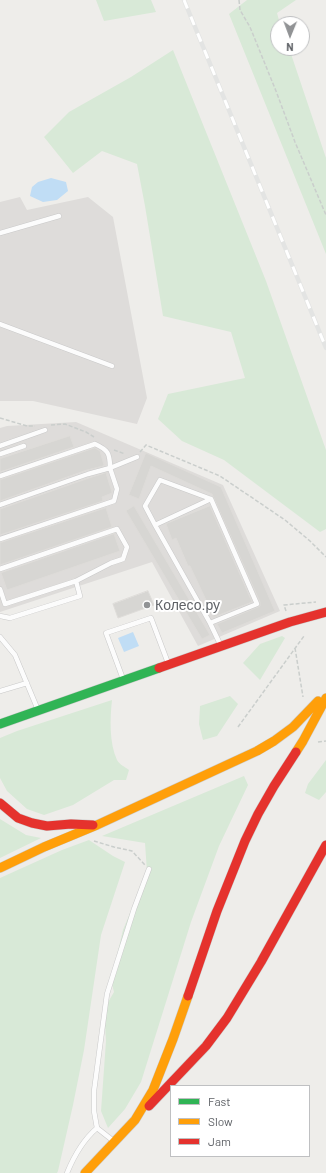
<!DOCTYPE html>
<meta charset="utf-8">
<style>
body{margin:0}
#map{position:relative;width:326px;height:1173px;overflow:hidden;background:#eeedea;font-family:Barlow,sans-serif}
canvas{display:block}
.legend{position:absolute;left:170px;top:1085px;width:140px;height:72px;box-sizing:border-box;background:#fff;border:1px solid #bfc0c2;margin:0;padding:5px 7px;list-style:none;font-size:12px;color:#5f6267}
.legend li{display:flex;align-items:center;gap:8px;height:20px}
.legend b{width:20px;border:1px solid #bfc0c2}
.north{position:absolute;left:270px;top:16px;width:40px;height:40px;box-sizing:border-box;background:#fff;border:1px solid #bfc0c2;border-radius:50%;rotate:181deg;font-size:11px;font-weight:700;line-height:16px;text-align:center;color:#5f6267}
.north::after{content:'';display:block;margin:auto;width:14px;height:18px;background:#919395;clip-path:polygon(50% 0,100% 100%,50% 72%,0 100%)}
</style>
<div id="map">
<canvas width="326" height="1173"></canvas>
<ul class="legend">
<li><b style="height:5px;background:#30b455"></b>Fast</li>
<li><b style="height:5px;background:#ff9f0a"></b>Slow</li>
<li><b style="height:5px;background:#e5322d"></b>Jam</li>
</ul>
<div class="north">N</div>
</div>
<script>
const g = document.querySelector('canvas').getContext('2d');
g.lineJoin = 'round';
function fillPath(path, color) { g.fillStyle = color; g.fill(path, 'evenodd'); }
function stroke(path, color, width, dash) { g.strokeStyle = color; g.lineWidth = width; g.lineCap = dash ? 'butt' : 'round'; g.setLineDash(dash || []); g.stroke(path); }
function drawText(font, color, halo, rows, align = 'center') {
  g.font = font + ' Barlow,sans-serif'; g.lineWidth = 4; g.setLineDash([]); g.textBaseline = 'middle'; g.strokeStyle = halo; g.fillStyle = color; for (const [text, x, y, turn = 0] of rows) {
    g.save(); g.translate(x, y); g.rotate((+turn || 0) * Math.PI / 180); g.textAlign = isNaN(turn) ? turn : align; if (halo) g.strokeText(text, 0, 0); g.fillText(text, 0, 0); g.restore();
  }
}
const industrial = new Path2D(`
 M20,197l7,13 61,-13 25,20 34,181 -10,26 -104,-23h-33v-199z
 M76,422l147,63 57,126 -82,35 -46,-84 -152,50v-184l7,-2z`);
const green = new Path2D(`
 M96,0h55l5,12 -52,9z
 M247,0h49l-19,13 3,11h-2v24h11l37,110v96l-97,-240z
 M173,50l93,231 60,169v79l-6,3 -96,-72 -42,-19 -24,-22 10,-25 77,-16 -14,-46 -68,-16 -18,-110 -8,-42 -35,-13 -29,22 -29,-36 25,-25 62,-35z
 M282,636l3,2 -25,42 -17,-17 17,-19z
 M230,696l8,8 -21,32 -14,4 -4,-16 1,-18z
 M112,700c-2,18 -3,43 5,60 2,4 8,7 12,10l-3,10h-12l-41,25 -29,10 -17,-6 -20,-18 -7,-13v-40l17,-7z
 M326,760v32l-7,8 -14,-7 3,-9z
 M244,776l4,9 -29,61 -28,76 -50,160 -16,27 -17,19 -7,-17 5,-70 -2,-32 10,-17 -3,-12 12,-50 24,-58 -2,-29 -43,-7z
 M0,819l26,16 15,3 -41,20z
 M89,840l24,16 12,6 -24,73 -17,115 -11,55 -15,66 -1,2h-57v-295l62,-28z`);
const water = new Path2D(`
 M51,178l15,4 2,9 -11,9 -14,2 -13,-6 2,-9 6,-5z
 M133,632l6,14 -15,6 -6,-14z`);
const building = new Path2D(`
 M70,436l4,11 -74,25v-13z
 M95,448l5,3 4,14 -1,1 -16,4 -87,31v-21z
 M146,453l75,34 54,124 -53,22 -5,-9 41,-17 2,-1v-4l-48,-108 -61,-28 -12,33 -10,-4z
 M106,473l6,19v1l-10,4 1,4 -103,34v-26l89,-31z
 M134,506l76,129 -8,4 -76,-128z
 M210,506l42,96 -38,15 -24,-51h-2l-12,-28 -4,2 -6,-16z
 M106,508l6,19 -112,38v-22z
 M114,534l6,17 -113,39 -6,-17z
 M148,591l6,14 -36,13 -5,-14z`);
const path = new Path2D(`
 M239,0l1,10 10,17 26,64 19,51 31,73
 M0,418l27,8h8
 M51,425l14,-1 21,8 8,5
 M114,450l11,4
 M140,452l6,-7 74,31 65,44 25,21 16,16
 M286,611l-2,-6 32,-3
 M295,648l8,49
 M238,727l66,-91
 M318,742l8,-1
 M94,841l20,6 18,4 13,14`);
const lane = new Path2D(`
 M0,233l59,-17
 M0,324l112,42
 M0,446l45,-16
 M0,454l24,-8
 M0,476l95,-32c13,6 15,9 15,24l27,-11
 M0,505l88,-31 22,-6 7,21 -3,12 -114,38
 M155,525l-10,-19 15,-26 51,19
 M0,569l117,-40 10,18 -4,12 -12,4 -35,18
 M0,589l5,15 71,-23 4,15 -70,22 -10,-2
 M210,623l47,-19 -46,-105 -56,26 55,98 10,21
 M0,637l15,18 23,55
 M123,679l-17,-46 45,-15 17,45
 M0,691l27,-8
 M111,1139l-14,-11 -3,-17v-20l13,-97 27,-85 15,-40
 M67,1173c7,-17 16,-33 30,-45`);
const fast = new Path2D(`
 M0,724l159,-56`);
const slow = new Path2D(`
 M296,752l7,-11 23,-43
 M0,868l44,-21 53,-22 160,-74 17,-10 19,-14 25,-26
 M85,1173l50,-53 18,-30 20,-51 15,-43`);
const jam = new Path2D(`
 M159,668l131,-46 36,-10
 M0,803l18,15 14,5 15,3 24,-2 22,1
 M188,996l29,-85 28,-70 13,-27 16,-28 22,-34
 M149,1106l57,-60 21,-28 34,-56 65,-117`);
const rail = new Path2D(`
 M184,0l142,348`);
const markers = [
 [147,605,4,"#919395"]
];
const poiNames = [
 ["Колесо.ру",155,605]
];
fillPath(industrial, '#dedcda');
fillPath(green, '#d8e9d7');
fillPath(water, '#c0ddf5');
fillPath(building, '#d7d6d3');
stroke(building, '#dedcd9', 1);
stroke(lane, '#c9c9c9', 5.5);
stroke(fast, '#cbcbcb', 10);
stroke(slow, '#cbcbcb', 10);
stroke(jam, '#cbcbcb', 10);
stroke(path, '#cacecc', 1.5, [4, 2]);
stroke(lane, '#fcfcfc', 4.5);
stroke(fast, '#30b455', 9);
stroke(slow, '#ff9f0a', 9);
stroke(jam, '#e5322d', 9);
stroke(rail, '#e3e4e3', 4.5);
stroke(rail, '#fff', 3, [9]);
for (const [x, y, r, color] of markers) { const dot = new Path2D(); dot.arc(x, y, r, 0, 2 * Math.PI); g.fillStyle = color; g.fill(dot); stroke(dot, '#fff', 1.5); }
drawText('14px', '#5f6267', '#fff', poiNames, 'left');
</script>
